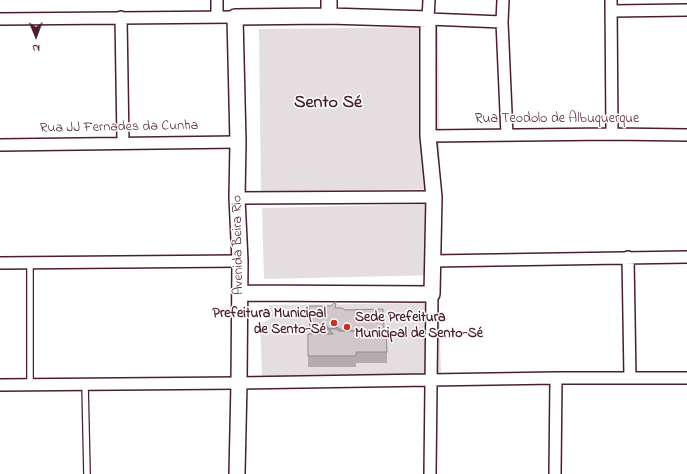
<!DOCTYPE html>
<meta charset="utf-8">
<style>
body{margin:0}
#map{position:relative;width:687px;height:474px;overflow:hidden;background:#fff;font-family:"Indie Flower",sans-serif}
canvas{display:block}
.north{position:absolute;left:16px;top:16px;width:40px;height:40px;-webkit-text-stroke:3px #fff;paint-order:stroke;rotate:179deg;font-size:11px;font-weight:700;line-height:16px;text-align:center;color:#4a1f2b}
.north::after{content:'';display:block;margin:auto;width:14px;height:18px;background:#4a1f2b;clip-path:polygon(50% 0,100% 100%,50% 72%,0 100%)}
</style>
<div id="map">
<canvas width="687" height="474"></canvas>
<div class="north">N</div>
</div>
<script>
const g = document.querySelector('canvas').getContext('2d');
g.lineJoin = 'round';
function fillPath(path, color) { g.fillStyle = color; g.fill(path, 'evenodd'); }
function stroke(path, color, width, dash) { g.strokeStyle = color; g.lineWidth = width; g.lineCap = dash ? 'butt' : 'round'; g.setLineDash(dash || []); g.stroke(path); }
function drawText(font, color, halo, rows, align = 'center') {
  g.font = font + ' "Indie Flower",sans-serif'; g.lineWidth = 3; g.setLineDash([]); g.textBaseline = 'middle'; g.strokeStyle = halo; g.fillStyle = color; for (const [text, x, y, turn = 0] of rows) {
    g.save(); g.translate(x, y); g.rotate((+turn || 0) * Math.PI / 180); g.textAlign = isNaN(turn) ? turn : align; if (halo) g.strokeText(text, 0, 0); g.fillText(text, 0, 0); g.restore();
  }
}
const green = new Path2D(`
 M438,27l2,162 -179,3 -2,-163z
 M438,204l2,71 -176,4 -2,-71z
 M439,303l2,71 -179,3 -2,-53 10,-5 -1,-14z`);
const lane = new Path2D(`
 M30,263v122
 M85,384l2,90`);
const street = new Path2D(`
 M429,0l-1,19 74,3
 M503,0l-1,22 5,113
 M611,0l1,134
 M612,11l75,-1
 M121,17l2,126
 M217,17v-17
 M0,19l235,-2
 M428,136l184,-2 75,1
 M0,145l238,-3
 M237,198l197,-1
 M628,257l2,121
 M432,261l255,-4
 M0,263l240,-2
 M0,385l239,-2 317,-5h131
 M430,474l2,-180
 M555,474l1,-96`);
const secondary = new Path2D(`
 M329,0v16
 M237,474l2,-91 1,-122 -3,-63 1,-56 -3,-125 94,-1 99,3v117l6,61 -2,97 -192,-1`);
const wall = new Path2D(`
 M309,306h21l15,4 38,-1 1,22 3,21v11h-31v4h-48v-33h2z`);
const shadedWall = new Path2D(`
 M337,327v8l-4,-1 -3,-4z`);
const building = new Path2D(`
 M336,302l-1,6h7l3,2 38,-1 1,21 -41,1 -6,-4 -8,2 -2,-3 -17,1 -1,-21h21z
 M329,329h8l1,2h17l2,1 29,-1 1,21h-31v4h-48v-22h25z`);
const markers = [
 [334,323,4,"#c8321e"],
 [347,327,4,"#c8321e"]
];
const streetNames = [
 ["Rua Teodolo de Albuquerque",557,120],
 ["Rua JJ Fernades da Cunha",119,128,-1],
 ["Avenida Beira Rio",239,245,-91]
];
const poiNames = [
 ["Prefeitura Municipal",326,315],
 ["de Sento-Sé",326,331],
 ["Sede Prefeitura",355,319,"left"],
 ["Municipal de Sento-Sé",355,335,"left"]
];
const districtNames = [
 ["Sento Sé",328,104]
];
fillPath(green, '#e5dee0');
stroke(lane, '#4a1f2b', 8);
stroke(street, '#4a1f2b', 14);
stroke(secondary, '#4a1f2b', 18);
stroke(lane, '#fff', 5.5);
stroke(street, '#fff', 11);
stroke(secondary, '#fff', 15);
fillPath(wall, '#b5abaf');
fillPath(shadedWall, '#938b8e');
fillPath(building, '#d2c7cb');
stroke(building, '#938b8e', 1);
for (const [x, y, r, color] of markers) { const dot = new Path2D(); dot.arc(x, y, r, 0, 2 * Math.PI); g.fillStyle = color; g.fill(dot); stroke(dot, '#fff', 1.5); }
drawText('14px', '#4a1f2b', '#fff', streetNames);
drawText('bold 14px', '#4a1f2b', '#fff', poiNames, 'right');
drawText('bold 18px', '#4a1f2b', '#fff', districtNames);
</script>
